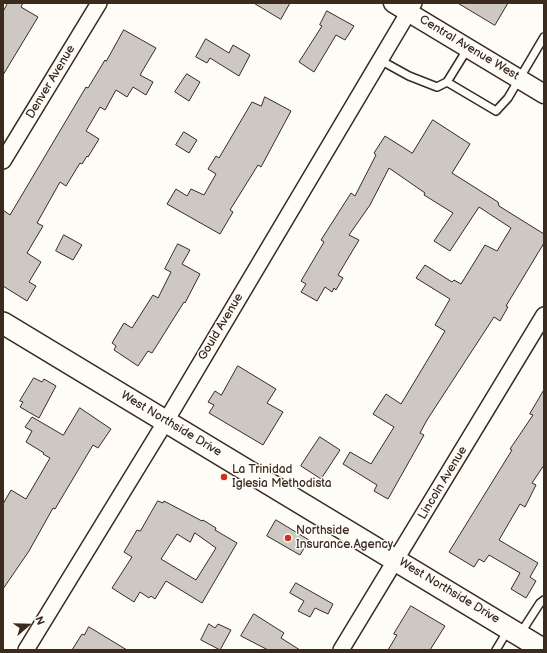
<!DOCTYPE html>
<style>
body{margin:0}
#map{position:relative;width:547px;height:653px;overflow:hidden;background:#fdfcf7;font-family:"Balsamiq Sans",sans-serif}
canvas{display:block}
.frame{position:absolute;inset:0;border:4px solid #3b2a1e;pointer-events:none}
.north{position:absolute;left:8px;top:605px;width:40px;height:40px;-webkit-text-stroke:3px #fdfcf7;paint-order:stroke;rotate:70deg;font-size:11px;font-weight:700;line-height:16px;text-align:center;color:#3b2a1e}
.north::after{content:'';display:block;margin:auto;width:14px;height:18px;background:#3b2a1e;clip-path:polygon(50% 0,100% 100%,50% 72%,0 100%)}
</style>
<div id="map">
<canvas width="547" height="653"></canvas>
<div class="frame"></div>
<div class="north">N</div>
</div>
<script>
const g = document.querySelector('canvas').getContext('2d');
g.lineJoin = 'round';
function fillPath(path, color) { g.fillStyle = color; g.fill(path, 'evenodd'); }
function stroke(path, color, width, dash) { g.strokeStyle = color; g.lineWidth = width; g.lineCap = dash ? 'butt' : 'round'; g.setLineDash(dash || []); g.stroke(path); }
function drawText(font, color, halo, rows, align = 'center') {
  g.font = font + ' "Balsamiq Sans",sans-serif'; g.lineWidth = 3; g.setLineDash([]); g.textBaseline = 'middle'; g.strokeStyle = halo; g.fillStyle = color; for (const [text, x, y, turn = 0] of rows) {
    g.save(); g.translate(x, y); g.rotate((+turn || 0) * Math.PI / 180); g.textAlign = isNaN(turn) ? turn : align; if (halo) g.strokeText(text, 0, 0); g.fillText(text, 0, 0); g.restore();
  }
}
const building = new Path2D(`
 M8,3h15l-2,4 17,10 -35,58v-63z
 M254,3h36l-9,16z
 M458,3h50l-13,22z
 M327,11l27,15 -9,14 -9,-5 -22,37 -15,-10 23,-36 -2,-1z
 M124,30l32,18 -16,27 13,7 -7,13 -13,-8 -6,10 -11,-7 -11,20 -5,-3 -14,24 13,8 -11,18 -1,-1 -5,8 -2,-1 -14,23 -6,-4 -23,41 6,3 -16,27 14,9 -12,20 7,4 -9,15 -24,-15v-76l7,5 76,-128 2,1 17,-28 1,1z
 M206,39l23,14 4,-8 17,10 -11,21 -29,-18 -3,5 -11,-6z
 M187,74l13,8 -11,19 -14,-9z
 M265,97l26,14 -30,56 -3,-2 -28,45 3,2 -13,22 -53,-30 9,-15 11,7 4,-7 13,6 12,-21 -8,-5 8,-13 3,2 33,-56 9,4z
 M433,120l37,24 -18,29 46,29 1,4 45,28v9l-38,63 2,1 -8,14 -6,-4 -67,103 -7,13 4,2 -36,64 -14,-8 3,-6 -34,-21 7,-12 21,12 23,-37 -21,-13 13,-20 15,10 44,-73 -10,-6 15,-26 -34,-21 9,-13 27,17 2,-2 7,4 24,-39 12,6 14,-23 -32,-21 -29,44 -16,-10 19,-28 -29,-18 1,-2 -36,-25 -19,37 -21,30 10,5 -21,35 5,3 -7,12 -2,-2 -2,4 -7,-5 -8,14 -16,-9 5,-8 -5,-3 23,-39 -3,-2 30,-47 4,3 21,-41 -2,-2 11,-17 27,17z
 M184,132l13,8 -8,13 -13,-8z
 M64,235l18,10 -9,15 -17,-9z
 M178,244l12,6 -8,14 18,10 -15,29 -1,-1 -32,51 -4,-2 -10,15 -24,-16 2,-4 -4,-3 12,-20 8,5 21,-33 5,3 13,-26 -6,-3z
 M238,366l38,23 -9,14 16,9 -20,33 -54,-32 5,-8 -6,-3 7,-11 6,4z
 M34,378l8,4 2,-3 12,7 -17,32 -19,-11 3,-5 -3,-1z
 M544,390v75l-12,18 4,2 -11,22 -5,-3 -21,36 39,23 -8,14 6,4 -10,17 -15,-9 9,-16 -31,-18 -5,7 -5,-3 -5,8 -25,-15 63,-102 -2,-1 23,-34 -3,-1z
 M80,408l31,21 -13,19 -5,-3 -38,64 -2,-1 -24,43 -26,38v-85l8,-14 15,9 24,-41 -7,-4 1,-1 -18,-11 6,-11 -7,-4 7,-10 31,18z
 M320,437l20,13 -19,29 -20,-13z
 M158,501l5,2 1,-2 38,20 1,-1 13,8 -1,2 22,13 -35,60 -36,-22 -11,18 -4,-3 -2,2 -9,-6 -6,10 -22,-14 20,-31 -8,-5 13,-22 3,1zM195,533l21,15 -20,32 -35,-21 16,-25 13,8z
 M276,520l33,20 -9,15 -33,-19z
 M296,583l37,21 -5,10 -13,-6 -5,9 -12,-6 6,-10 -14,-8z
 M411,606l34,20 -15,24h-42l9,-15 -3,-1z
 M254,614l30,19 -3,5 19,12h-32l-27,-14z
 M209,624l6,4 3,-4 13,6 -11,20 -19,-10z
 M89,627l38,23h-55l10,-16 2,1z`);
const service = new Path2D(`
 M380,60l29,16 28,11 10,-5 21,-34
 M447,82l49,29 12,-13 36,-61
 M520,634l20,-31 4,-3
 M496,650l12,-20`);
const minor = new Path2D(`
 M3,161l96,-158
 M26,650l140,-229 248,-418
 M341,650l203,-335`);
const tertiary = new Path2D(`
 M393,3l151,91`);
const secondary = new Path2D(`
 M3,323l541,327`);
const markers = [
 [224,477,4,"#c8321e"],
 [288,538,4,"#c8321e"]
];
const streetNames = [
 ["Central Avenue West",469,48,31],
 ["Denver Avenue",51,82,-59],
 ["Gould Avenue",221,327,-59],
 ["West Northside Drive",171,424,31],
 ["Lincoln Avenue",443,483,-59],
 ["West Northside Drive",449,591,31]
];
const poiNames = [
 ["La Trinidad",232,470],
 ["Iglesia Methodista",232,484],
 ["Northside",296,531],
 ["Insurance Agency",296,545]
];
fillPath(building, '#cdc8c2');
stroke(building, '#3b2a1e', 1);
stroke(service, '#3b2a1e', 10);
stroke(minor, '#3b2a1e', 18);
stroke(tertiary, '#3b2a1e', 21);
stroke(secondary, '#3b2a1e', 24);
stroke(service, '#fdfcf7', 7);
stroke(minor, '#fdfcf7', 15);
stroke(tertiary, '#fdfcf7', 18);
stroke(secondary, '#fdfcf7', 21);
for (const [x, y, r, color] of markers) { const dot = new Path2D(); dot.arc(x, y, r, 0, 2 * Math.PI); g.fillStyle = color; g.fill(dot); stroke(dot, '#fdfcf7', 1.5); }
drawText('12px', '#3b2a1e', '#fdfcf7', streetNames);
drawText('12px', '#3b2a1e', '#fdfcf7', poiNames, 'left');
</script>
